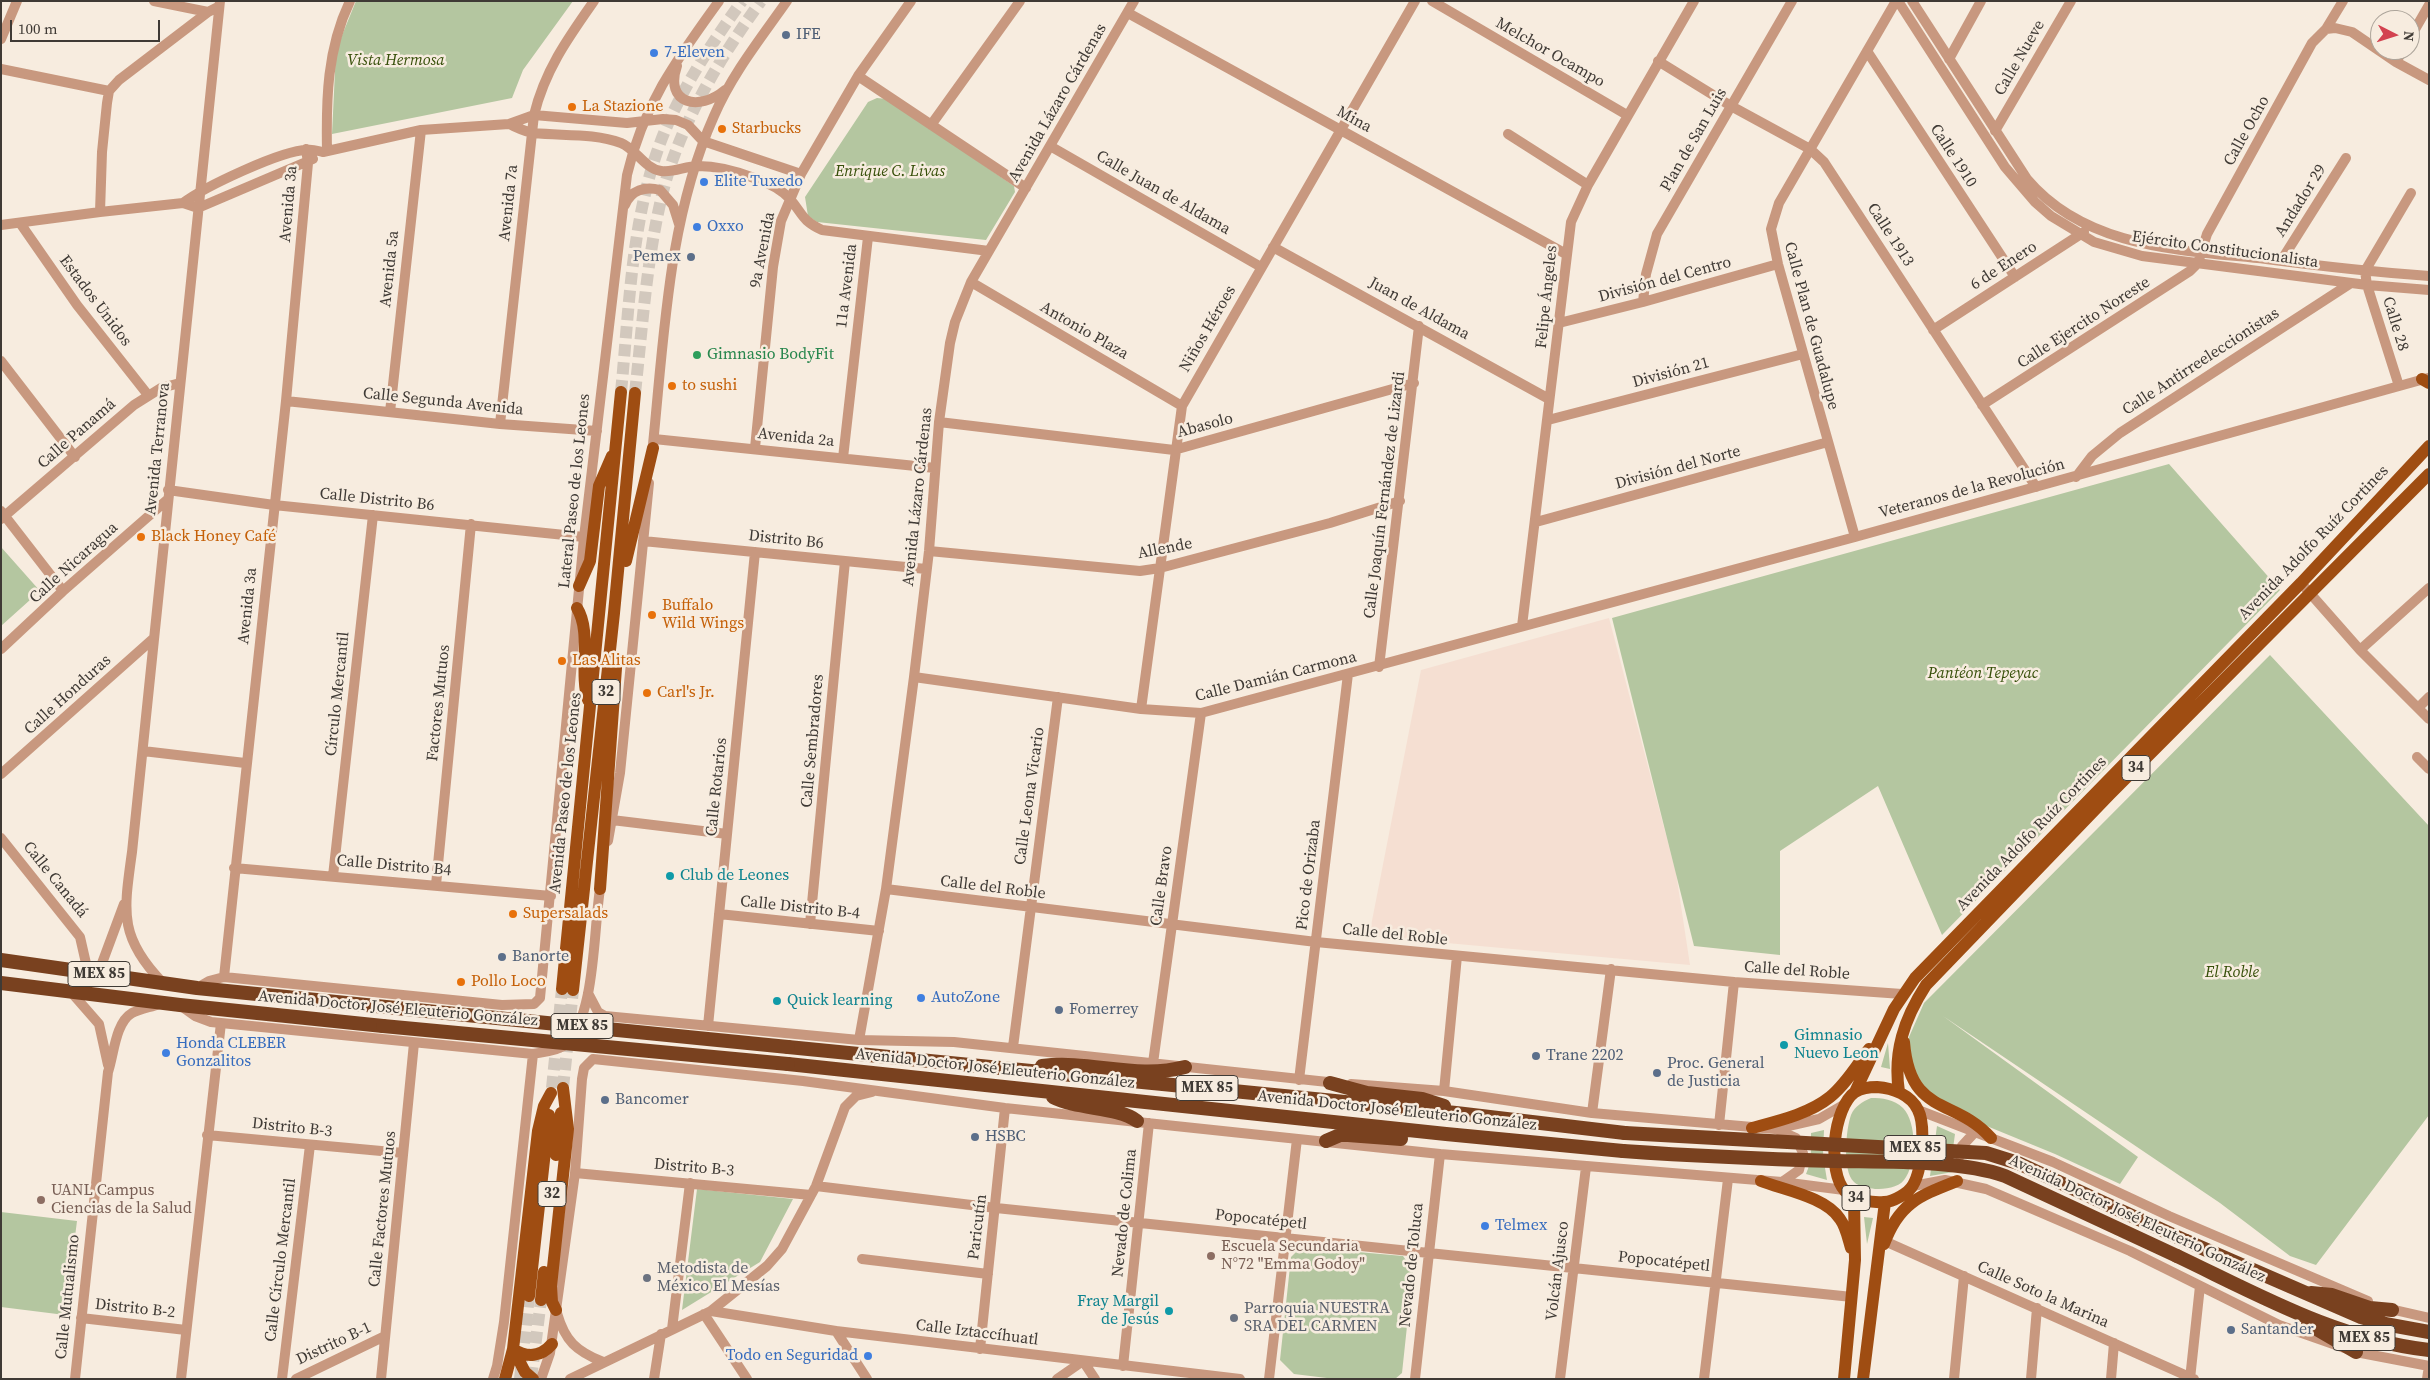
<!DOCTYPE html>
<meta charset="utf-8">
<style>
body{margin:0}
#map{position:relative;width:2430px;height:1380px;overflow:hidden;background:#f7ecdf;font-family:"Source Serif 4",serif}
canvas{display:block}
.frame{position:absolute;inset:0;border:2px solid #3f3a35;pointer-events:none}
.north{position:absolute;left:2370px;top:10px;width:50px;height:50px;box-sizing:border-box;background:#f7ecdf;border:1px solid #ada59b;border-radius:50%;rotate:95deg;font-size:14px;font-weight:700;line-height:20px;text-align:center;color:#3f3a35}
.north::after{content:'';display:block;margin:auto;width:18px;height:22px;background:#d34350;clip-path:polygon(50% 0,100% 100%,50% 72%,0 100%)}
.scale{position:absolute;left:10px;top:20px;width:150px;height:22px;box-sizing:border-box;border:2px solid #3f3a35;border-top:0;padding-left:6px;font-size:15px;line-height:18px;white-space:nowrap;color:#3f3a35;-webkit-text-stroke:4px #f7ecdf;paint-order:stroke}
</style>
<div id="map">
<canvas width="2430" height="1380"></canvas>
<div class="frame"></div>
<div class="north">N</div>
<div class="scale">100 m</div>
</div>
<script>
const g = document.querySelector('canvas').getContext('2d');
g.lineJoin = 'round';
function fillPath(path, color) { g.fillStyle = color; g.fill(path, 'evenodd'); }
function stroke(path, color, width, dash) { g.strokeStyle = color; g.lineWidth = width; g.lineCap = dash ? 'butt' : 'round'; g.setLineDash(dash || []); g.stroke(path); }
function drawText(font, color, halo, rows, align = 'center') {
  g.font = font + ' "Source Serif 4",serif'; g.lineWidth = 5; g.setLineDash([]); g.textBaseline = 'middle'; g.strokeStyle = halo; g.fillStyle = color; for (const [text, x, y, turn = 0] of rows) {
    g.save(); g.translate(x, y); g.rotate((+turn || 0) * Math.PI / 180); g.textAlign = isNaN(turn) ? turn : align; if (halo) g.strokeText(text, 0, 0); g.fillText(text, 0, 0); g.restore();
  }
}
const industrial = new Path2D(`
 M1609,618l67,255 14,92 -321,-29 52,-266z`);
const green = new Path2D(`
 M356,1h217l-50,69 -11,28 -180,36 4,-84z
 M877,98l10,1 127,87 1,6 -29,48 -169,-18 -9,-6 -3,-19 63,-95z
 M2169,464l111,126 -338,345 -64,-149 -98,65v104l-86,-9 -82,-328z
 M1,547l39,44 -39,35z
 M2270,655l159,171v289l-113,150 -26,-9 -70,-53 -277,-187 195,141 -18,27 -65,-30 -122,-50 -8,-10 -18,-43 2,-14 15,-34z
 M1888,1043l2,26 -9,-2z
 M1871,1098c11,0 23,1 32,10 14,14 14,56 1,72 -6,8 -19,9 -29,9 -6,-1 -16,-2 -21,-7 -12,-11 -8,-53 -3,-67 4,-9 11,-13 20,-17z
 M1937,1126l18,8 -4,29 2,9 -23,4z
 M1824,1130l-1,26 4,24 -21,-6c6,-13 5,-27 5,-41z
 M697,1189l96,10 -33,63 -78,48z
 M1,1212l76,9 -12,94 -64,-8z
 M1864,1217l9,1 -6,26z
 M1301,1247l102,9 10,14 -11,103 -7,6h-60l-41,-5 -14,-14 11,-103z`);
const majorTunnel = new Path2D(`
 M621,392c8,-81 10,-166 37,-243 19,-54 51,-102 84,-148
 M635,393c7,-62 11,-127 25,-189 16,-74 57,-142 101,-203
 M552,1088l10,-99
 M563,1088l10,-98
 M520,1379l9,-83
 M531,1379l10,-79`);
const minor = new Path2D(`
 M154,1l54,11
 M1432,1l195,114
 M1898,1l107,166 30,35 16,14 43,26 48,14 225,29 62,5
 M1912,1l115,178c59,70 156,71 239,80 54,7 108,13 163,17
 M1128,13l438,241
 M2326,29l9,-1 17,4 44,30 33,18
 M2410,38l19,-33
 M1,39l16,-38
 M1867,51l148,226
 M1949,59l32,-58
 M1658,61l73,45 79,43 14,13 212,325
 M2396,62l7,-12
 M677,66c-13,38 22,46 48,24
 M1,69l108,22
 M858,76l168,112
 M509,124c7,3 16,8 25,9 28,3 60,0 87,10 15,6 23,25 40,28 13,2 24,-5 37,-5 19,0 38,5 56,12 12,4 27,11 36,21 13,15 11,21 32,31l167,21
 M931,125l89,-124
 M1995,131l76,-130
 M1508,134l80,51
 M1050,146l211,121
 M327,151c-1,-52 0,-102 23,-150
 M183,203c21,-16 99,-53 124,-53 5,-1 11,1 16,2l98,-22 88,-6 25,-9 93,8 36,-4 13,1 12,5 15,16 98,33
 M625,205c6,-15 20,-19 35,-15l13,15 6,19
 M100,212l2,-60 5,-49 2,-12 10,-11 89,-68 10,-5
 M20,223l57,82 71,90
 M1,225l99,-13 83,-9 15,5 115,-49
 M1273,247l276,152
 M2281,261l65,-103
 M971,282l211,124
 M1643,302l3,-28 11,-40 135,-233
 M1559,323l84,-21 135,-38
 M1933,330l151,-98
 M1,361l74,96
 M2399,386l-32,-101 -2,-14 46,-78
 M286,401l214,23 97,7
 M1982,405l208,-134 8,-8 9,-29 105,-191 14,-14 17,-28
 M390,412l31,-282
 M1548,420l255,-66
 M939,422l235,28 240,-67
 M500,424l34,-309c11,-45 34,-77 60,-114
 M654,439l281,29
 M755,448l18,-181 8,-46 20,-47 57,-98 53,-75
 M652,454c12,-113 15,-233 62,-338 18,-42 47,-78 73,-115
 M843,458l25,-221
 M2076,477l16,-21 28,-23 231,-150
 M168,490l106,15 310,32
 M1,511l62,80
 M1,519l133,-114 27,-17 19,-5
 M1536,522l292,-80
 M1855,537l-77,-273 -7,-35 8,-26 117,-202
 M643,541l283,28
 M929,551l211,20 20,-3 170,-45 70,-22
 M2301,583l59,67 69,69
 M1522,626l49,-404 17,-37 106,-184
 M1,649l62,-58 104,-91
 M2360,650l69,-62
 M1379,667l40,-341
 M914,677l227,32 60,4 654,-176 573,-159
 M2418,708l11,-11
 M1141,709l41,-303 233,-405
 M143,751l102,12
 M2417,757l12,12
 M1,774l153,-136
 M612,820l115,14
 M1,838l79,99 8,35
 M608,841l12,-68 29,-290
 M234,868l317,28
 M333,876l40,-361
 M436,885l35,-361
 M886,889l430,53 418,40 168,12
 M719,914l160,17
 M810,924l35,-363
 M98,974l26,-70
 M224,977l62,-576 22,-238 -2,-14
 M163,983c-45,-46 -39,-72 -31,-131l88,-851
 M197,988l12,-7 15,-4 278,28 32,-1 6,-6 44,-461 43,-362c16,-70 50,-116 92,-174
 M71,992l28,32 9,41
 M588,993l10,19 7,4 254,24 95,2 383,41
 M181,1006l14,10 16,6 322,32c9,-2 25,-3 32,-9 32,-28 28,-122 36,-162
 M708,1026l47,-474
 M859,1040l27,-151 28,-212 15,-126 10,-129 11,-79 5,-21 16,-40 163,-281
 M1013,1047l45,-350
 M1153,1063l48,-350
 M1299,1080l49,-406
 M1351,1084l93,7 148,22 183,16 44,-10 26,-15
 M1444,1091l13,-135
 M1918,1110l135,52 116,54 199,85
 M1592,1113l19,-144
 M1719,1125l15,-143
 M1778,1130l18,8 7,15 -4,17 -17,12
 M207,1135l196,18
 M1960,1156l2,-10 13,-14
 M575,1173l236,22
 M816,1186l180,22 856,89
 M1913,1186l32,-6 41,9 144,62 149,74 77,27 73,14 -2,13
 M1880,1239l314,140
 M862,1259l126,15
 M2386,1308l43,10
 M711,1311l125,20 404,48
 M557,1313c8,28 19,38 46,49
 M704,1314l43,65
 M81,1318l105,12
 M672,1329l18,-146
 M836,1331l31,48
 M980,1349l25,-241
 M1083,1361l12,18
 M1123,1366l26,-243
 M75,1379l33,-307c6,-17 7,-49 24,-59 8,-4 19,-6 27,-9
 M181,1379l40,-356
 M282,1379l28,-234
 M296,1379l89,-43
 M381,1379l33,-336
 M493,1379l4,-13 7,-44 29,-268
 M541,1379l9,-26 25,-180 7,-94 2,-11 9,-9 210,22 202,27 435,46 342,28 62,8
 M570,1379l141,-68 56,-45 15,-17 34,-63 29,-79 11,-11 16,-4
 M654,1379l7,-45
 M1057,1379l26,-18
 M1269,1379l28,-240
 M1415,1379l25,-225
 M1560,1379l26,-212
 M1704,1379l24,-200
 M1954,1379l10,-103
 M2031,1379l6,-71
 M2111,1379l3,-36
 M2190,1379l10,-93`);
const major = new Path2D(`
 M2422,379l7,4
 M626,561l27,-113
 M579,586l11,-25 9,-75 13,-30
 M577,608c15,24 2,64 11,92
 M600,889l16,-221
 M562,989l59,-597
 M573,990l41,-377 21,-220
 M1904,1042c6,75 51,55 87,96
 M1877,1087c16,1 34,8 41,23 8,16 4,60 -5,75 -4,8 -20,17 -29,17 -11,1 -31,-2 -39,-11 -18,-19 -12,-83 10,-99 7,-4 15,-5 22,-5z
 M1855,1092l39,-83 21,-31 386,-395 128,-137
 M1899,1092c-6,-40 5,-73 27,-107l183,-190 320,-321
 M1752,1128c26,-7 57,-14 78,-31 16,-13 27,-32 39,-48
 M556,1155l5,-42
 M1761,1181c23,9 65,16 79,38 6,8 8,19 11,29
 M1884,1244c15,-41 35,-48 73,-63
 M529,1296l20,-181
 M541,1300l3,-28
 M556,1310l-4,-8 -1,-16 17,-157 -5,-41
 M513,1349c14,9 28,8 39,-5
 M513,1349l12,23 8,7
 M505,1379l8,-30 25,-218 6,-25 7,-13
 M1844,1379l11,-119 -1,-62
 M1863,1379l22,-177`);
const highway = new Path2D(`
 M1,960l196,28 179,18
 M1,983l179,22 203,21
 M788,1047l668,66 169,20
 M788,1064l658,70 177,17
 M1042,1066c49,-6 94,14 143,1
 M1330,1083l37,10 55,6 22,7
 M1053,1097c25,13 64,9 84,24
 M1326,1141l14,-6h8l53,4
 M2186,1241l175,76 24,7 44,8
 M2177,1256c82,39 161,84 252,94
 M2311,1293l21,2 38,13 22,2
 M2308,1324l48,28`);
const highwayBridge = new Path2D(`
 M376,1006l412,41
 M383,1026l405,38
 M1625,1133l361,20 32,10 168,78
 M1623,1151c71,5 141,8 212,10 49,1 126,-1 170,15l172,80`);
const markers = [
 [786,35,5,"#5c6f8a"],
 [654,53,5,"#3f7fe0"],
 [572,107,5,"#e8710a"],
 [722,129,5,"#e8710a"],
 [704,182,5,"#3f7fe0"],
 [697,227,5,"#3f7fe0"],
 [691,257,5,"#5c6f8a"],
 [697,355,5,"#2e9e5b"],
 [672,386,5,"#e8710a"],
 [141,537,5,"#e8710a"],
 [652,615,5,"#e8710a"],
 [562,661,5,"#e8710a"],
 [647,693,5,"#e8710a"],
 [670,876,5,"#0f9aa8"],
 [513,914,5,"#e8710a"],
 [502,957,5,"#5c6f8a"],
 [461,982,5,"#e8710a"],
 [921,998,5,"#3f7fe0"],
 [777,1001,5,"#0f9aa8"],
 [1059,1010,5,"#5c6f8a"],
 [1784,1045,5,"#0f9aa8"],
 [166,1053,5,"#3f7fe0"],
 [1536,1056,5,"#5c6f8a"],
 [1657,1073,5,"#5c6f8a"],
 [605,1100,5,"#5c6f8a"],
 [975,1137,5,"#5c6f8a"],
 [41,1200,5,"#8d6e63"],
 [1485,1226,5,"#3f7fe0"],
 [1211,1256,5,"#8d6e63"],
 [647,1278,5,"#6b7280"],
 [1169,1311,5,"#0f9aa8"],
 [1234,1318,5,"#6b7280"],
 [2231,1330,5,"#5c6f8a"],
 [868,1356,5,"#3f7fe0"]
];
const shields = [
 [606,692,28],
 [2136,768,28],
 [99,974,62],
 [582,1026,62],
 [1207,1088,62],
 [1915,1148,62],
 [552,1194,28],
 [1856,1198,28],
 [2364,1338,62]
];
const shieldNames = [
 ["32",606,692],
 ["34",2136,768],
 ["MEX 85",99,974],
 ["MEX 85",582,1026],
 ["MEX 85",1207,1088],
 ["MEX 85",1915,1148],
 ["32",552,1194],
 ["34",1856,1198],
 ["MEX 85",2364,1338]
];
const serviceNames = [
 ["IFE",796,35],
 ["Pemex",681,257,"right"],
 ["Banorte",512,957],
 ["Fomerrey",1069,1010],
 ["Trane 2202",1546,1056],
 ["Proc. General",1667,1064],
 ["de Justicia",1667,1082],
 ["Bancomer",615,1100],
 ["HSBC",985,1137],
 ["Santander",2241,1330]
];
const shopNames = [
 ["7-Eleven",664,53],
 ["Elite Tuxedo",714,182],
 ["Oxxo",707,227],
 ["AutoZone",931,998],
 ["Honda CLEBER",176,1044],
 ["Gonzalitos",176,1062],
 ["Telmex",1495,1226],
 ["Todo en Seguridad",858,1356,"right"]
];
const streetNames = [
 ["Melchor Ocampo",1550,53,30],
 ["Calle Nueve",2020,58,-60],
 ["Avenida Lázaro Cárdenas",1058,103,-60],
 ["Mina",1354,120,29],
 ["Calle Ocho",2247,131,-61],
 ["Plan de San Luis",1694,140,-60],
 ["Calle 1910",1953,156,57],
 ["Calle Juan de Aldama",1163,193,30],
 ["Andador 29",2301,201,-58],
 ["Avenida 7a",509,203,-84],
 ["Avenida 3a",289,204,-85],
 ["Calle 1913",1890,235,57],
 ["9a Avenida",763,250,-79],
 ["Ejército Constitucionalista",2225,250,8],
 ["6 de Enero",2004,266,-33],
 ["Avenida 5a",390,269,-84],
 ["División del Centro",1665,280,-15],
 ["11a Avenida",847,286,-83],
 ["Felipe Ángeles",1547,297,-84],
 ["Estados Unidos",95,301,53],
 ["Juan de Aldama",1419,309,29],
 ["Calle Ejercito Noreste",2084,323,-33],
 ["Calle 28",2395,324,73],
 ["Calle Plan de Guadalupe",1811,326,75],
 ["Niños Héroes",1208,329,-60],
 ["Antonio Plaza",1084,331,30],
 ["Calle Antirreeleccionistas",2201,362,-33],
 ["División 21",1671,373,-15],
 ["Calle Segunda Avenida",443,402,6],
 ["Abasolo",1205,426,-15],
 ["Calle Panamá",77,434,-41],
 ["Avenida 2a",796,438,6],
 ["Avenida Terranova",158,449,-84],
 ["División del Norte",1678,468,-15],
 ["Veteranos de la Revolución",1972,489,-15],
 ["Lateral Paseo de los Leones",575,491,-84],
 ["Calle Joaquín Fernández de Lizardi",1385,495,-83],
 ["Avenida Lázaro Cárdenas",918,497,-84],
 ["Calle Distrito B6",377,500,6],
 ["Distrito B6",786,540,6],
 ["Avenida Adolfo Ruíz Cortines",2314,543,-46],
 ["Allende",1165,549,-11],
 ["Calle Nicaragua",74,563,-42],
 ["Avenida 3a",248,606,-84],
 ["Calle Damián Carmona",1276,677,-14],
 ["Círculo Mercantil",338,694,-84],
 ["Calle Honduras",68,695,-42],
 ["Factores Mutuos",439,703,-84],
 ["Calle Sembradores",813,741,-85],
 ["Calle Rotarios",717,787,-84],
 ["Avenida Paseo de los Leones",566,793,-84],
 ["Calle Leona Vicario",1030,796,-82],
 ["Avenida Adolfo Ruíz Cortines",2032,834,-46],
 ["Calle Distrito B4",394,866,5],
 ["Pico de Orizaba",1309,875,-83],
 ["Calle Canadá",55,880,51],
 ["Calle Bravo",1162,886,-82],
 ["Calle del Roble",993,888,7],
 ["Calle Distrito B-4",800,908,6],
 ["Calle del Roble",1395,935,6],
 ["Calle del Roble",1797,971,4],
 ["Avenida Doctor José Eleuterio González",398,1009,5],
 ["Avenida Doctor José Eleuterio González",995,1069,6],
 ["Avenida Doctor José Eleuterio González",1397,1111,6],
 ["Distrito B-3",292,1128,6],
 ["Distrito B-3",694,1168,5],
 ["Calle Factores Mutuos",383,1209,-84],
 ["Nevado de Colima",1125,1213,-84],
 ["Avenida Doctor José Eleuterio González",2137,1219,25],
 ["Popocatépetl",1261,1220,6],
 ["Paricutín",978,1227,-83],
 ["Calle Círculo Mercantil",281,1260,-83],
 ["Popocatépetl",1664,1262,6],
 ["Nevado de Toluca",1412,1265,-84],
 ["Volcán Ajusco",1558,1271,-83],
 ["Calle Soto la Marina",2043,1295,24],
 ["Calle Mutualismo",68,1297,-84],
 ["Distrito B-2",135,1309,6],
 ["Calle Iztaccíhuatl",977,1333,7],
 ["Distrito B-1",334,1344,-25]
];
const parkNames = [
 ["Vista Hermosa",396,61],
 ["Enrique C. Livas",890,172],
 ["Pantéon Tepeyac",1983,674],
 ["El Roble",2232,973]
];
const foodNames = [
 ["La Stazione",582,107],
 ["Starbucks",732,129],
 ["to sushi",682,386],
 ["Black Honey Café",151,537],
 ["Buffalo",662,606],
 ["Wild Wings",662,624],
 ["Las Alitas",572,661],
 ["Carl's Jr.",657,693],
 ["Supersalads",523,914],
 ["Pollo Loco",471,982]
];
const leisureNames = [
 ["Gimnasio BodyFit",707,355]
];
const cultureNames = [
 ["Club de Leones",680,876],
 ["Quick learning",787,1001],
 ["Gimnasio",1794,1036],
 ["Nuevo Leon",1794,1054],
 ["Fray Margil",1159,1302,"right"],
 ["de Jesús",1159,1320,"right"]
];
const educationNames = [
 ["UANL Campus",51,1191],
 ["Ciencias de la Salud",51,1209],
 ["Escuela Secundaria",1221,1247],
 ["N°72 \"Emma Godoy\"",1221,1265]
];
const worshipNames = [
 ["Metodista de",657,1269],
 ["México El Mesías",657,1287],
 ["Parroquia NUESTRA",1244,1309],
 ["SRA DEL CARMEN",1244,1327]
];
fillPath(industrial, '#f5dfd2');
fillPath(green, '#b4c6a0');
stroke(majorTunnel, '#d2c8bd', 12, [12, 6]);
stroke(minor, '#c8987f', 10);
stroke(major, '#9f4d12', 12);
stroke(highway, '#79411f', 14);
stroke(highwayBridge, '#79411f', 14);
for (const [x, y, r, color] of markers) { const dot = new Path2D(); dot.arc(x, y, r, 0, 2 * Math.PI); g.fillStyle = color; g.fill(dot); stroke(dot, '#f7ecdf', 2); }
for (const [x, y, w] of shields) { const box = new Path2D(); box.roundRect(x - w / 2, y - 12.5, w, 25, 4); g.fillStyle = '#f7ecdf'; g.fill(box); stroke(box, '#3f3a35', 1); }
drawText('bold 15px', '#3f3a35', null, shieldNames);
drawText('16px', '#4e5e75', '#f7ecdf', serviceNames, 'left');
drawText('16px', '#366cbe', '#f7ecdf', shopNames, 'left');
drawText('16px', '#3f3a35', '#f7ecdf', streetNames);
drawText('italic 16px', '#364f09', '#f7ecdf', parkNames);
drawText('16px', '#c56008', '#f7ecdf', foodNames, 'left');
drawText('16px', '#27864d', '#f7ecdf', leisureNames, 'left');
drawText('16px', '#0d838f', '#f7ecdf', cultureNames, 'left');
drawText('16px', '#785e54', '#f7ecdf', educationNames, 'left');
drawText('16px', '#5b616d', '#f7ecdf', worshipNames, 'left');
</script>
